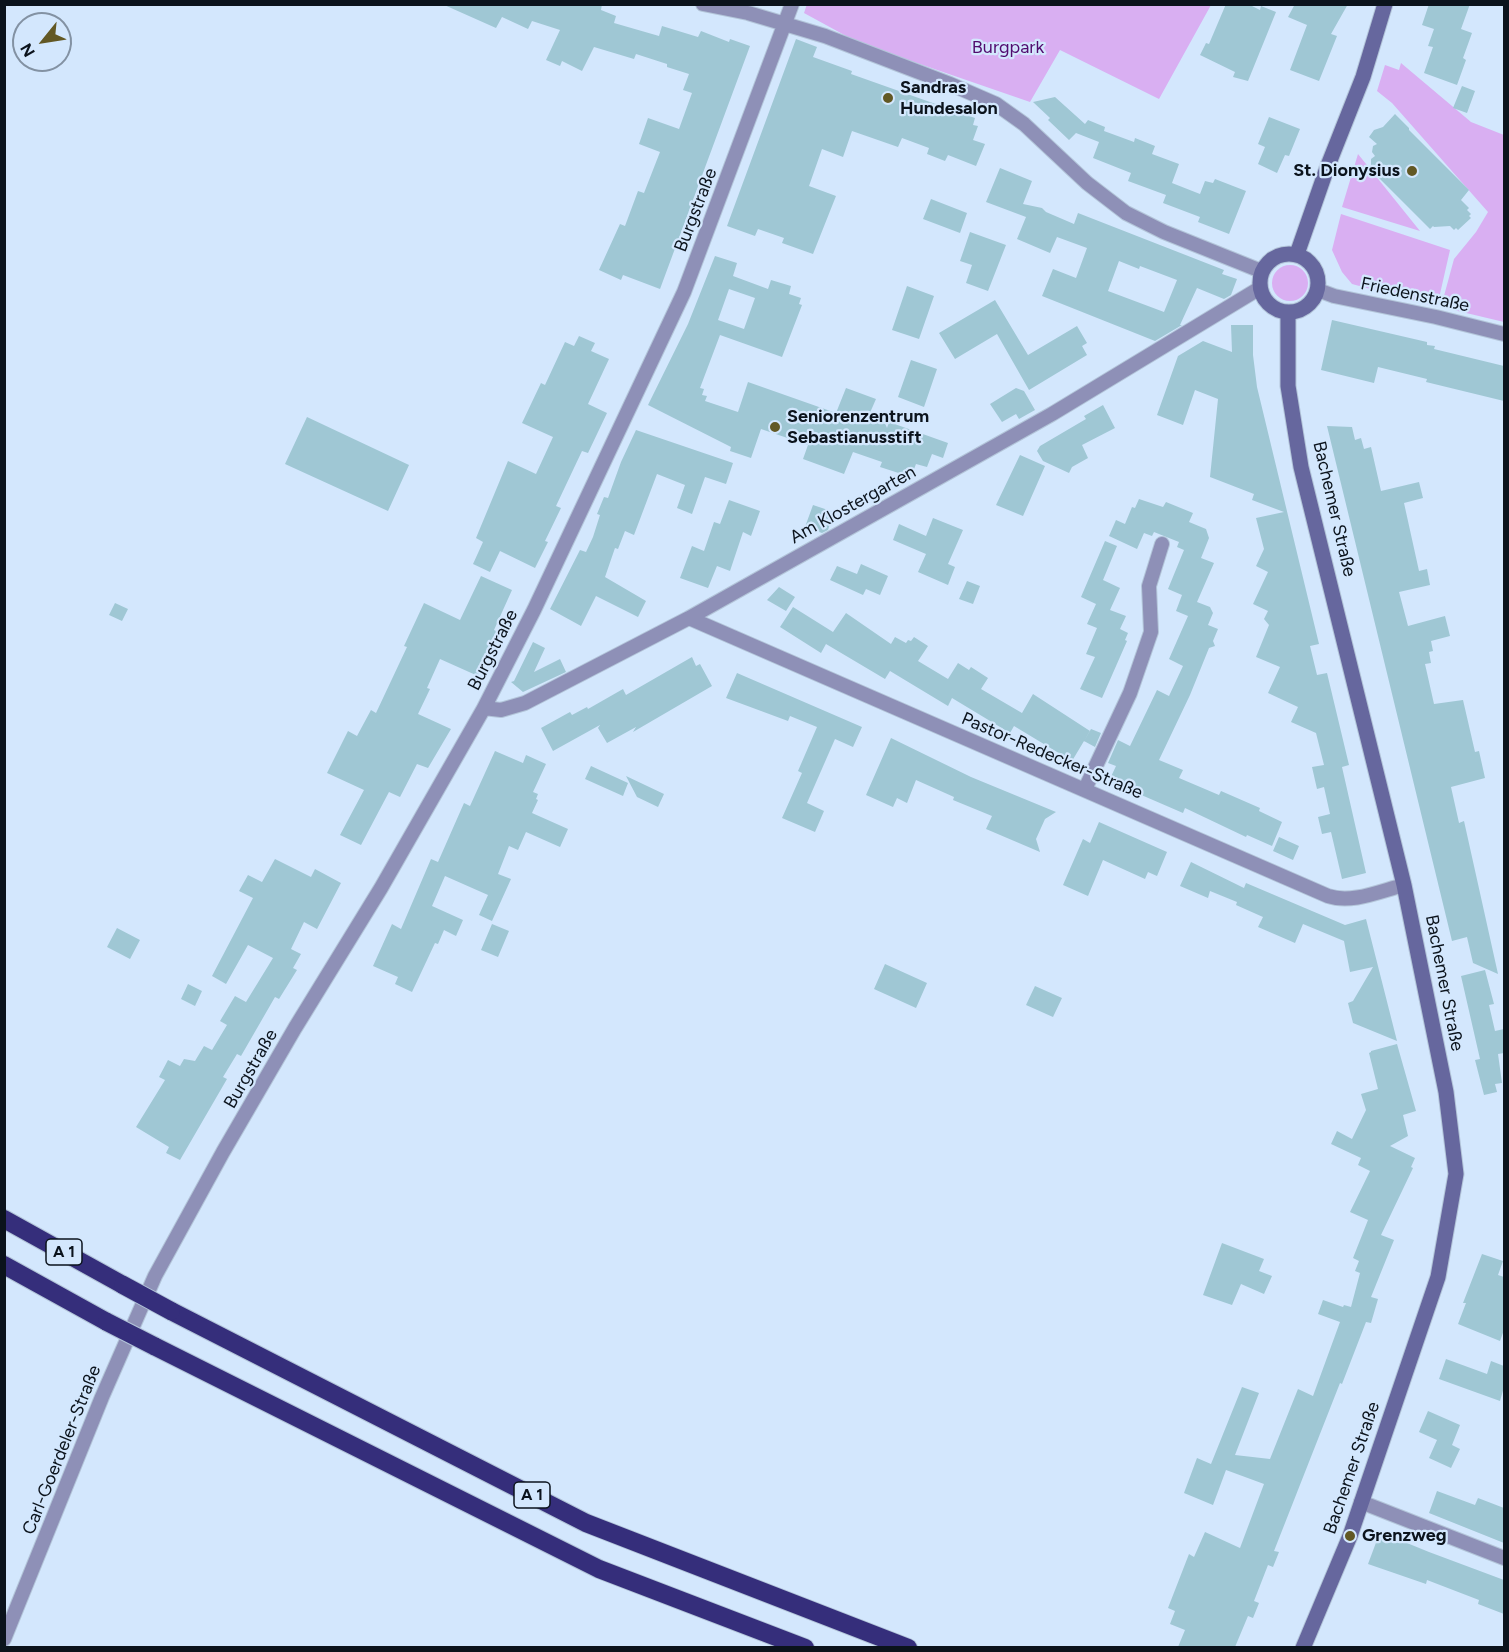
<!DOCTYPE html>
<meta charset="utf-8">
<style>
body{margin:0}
#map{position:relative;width:1509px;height:1652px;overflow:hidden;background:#d3e7fd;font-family:Figtree,sans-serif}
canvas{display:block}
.frame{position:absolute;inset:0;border:6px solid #0b131c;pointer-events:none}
.north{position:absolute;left:12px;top:12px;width:60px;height:60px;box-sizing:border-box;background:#d3e7fd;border:2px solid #8392a3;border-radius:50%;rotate:240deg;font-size:16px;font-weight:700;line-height:24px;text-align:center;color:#0b131c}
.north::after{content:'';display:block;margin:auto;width:21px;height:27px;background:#625824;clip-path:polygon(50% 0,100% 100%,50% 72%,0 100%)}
</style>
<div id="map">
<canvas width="1509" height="1652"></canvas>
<div class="frame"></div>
<div class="north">N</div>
</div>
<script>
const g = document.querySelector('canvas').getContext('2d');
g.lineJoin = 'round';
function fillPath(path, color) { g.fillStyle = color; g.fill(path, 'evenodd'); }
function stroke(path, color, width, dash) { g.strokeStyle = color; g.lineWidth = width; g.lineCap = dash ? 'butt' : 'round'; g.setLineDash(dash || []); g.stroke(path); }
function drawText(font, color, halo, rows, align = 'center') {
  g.font = font + ' Figtree,sans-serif'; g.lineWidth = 4.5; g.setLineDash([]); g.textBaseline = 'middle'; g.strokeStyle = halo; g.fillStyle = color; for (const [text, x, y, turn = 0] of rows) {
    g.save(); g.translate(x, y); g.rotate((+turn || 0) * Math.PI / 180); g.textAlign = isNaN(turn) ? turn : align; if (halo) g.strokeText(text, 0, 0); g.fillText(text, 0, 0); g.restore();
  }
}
const green = new Path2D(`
 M807,4l404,1 -52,94 -99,-49 -30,52 -171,-59 -55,-30z
 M1401,63l70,59 33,13v187l-63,-15 13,-48 22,-27 12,-20 -96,-109 -15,-12 8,-26 14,5z
 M1358,154l62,77 -78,-24z
 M1341,214l109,36 -13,57 -85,-23 -10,-12 -10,-22z
 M1272 283a18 18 0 1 1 36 0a18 18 0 1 1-36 0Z`);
const building = new Path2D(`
 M442,4h160l-1,6 15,6 -2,7 45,13 3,-10 36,11 3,-6 28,11 1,-3 20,7 -90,243 -37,-14 -2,5 -22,-10 21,-46 5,2 13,-35 6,2 16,-41 -21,-8 9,-26 31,11 13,-36 -9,-3 6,-16 -22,-7v-3l-31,-10 -2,5 -40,-12 -12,24 -20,-10 -2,5 -14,-6 14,-30 -28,-9 -4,8 -26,-12 -6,11z
 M1226,4h22l12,6 1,-4 15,6 -28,69 -15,-4 2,-5 -35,-17 6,-12 3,1z
 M1295,4h53l-17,30 6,2 -18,45 -29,-11 17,-45 -19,-8z
 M1429,4h41l-9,25 11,4 -9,25 3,2 -9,25 -33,-12 9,-26 -5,-1 6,-17 -12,-4z
 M796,39l21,8 -4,10 39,14 -1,3 124,44 -2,7 5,1 -5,14 12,4 -9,22 -28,-11 -3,6 -18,-7 2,-6 -27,-10 -4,9 -46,-16 -9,26 -21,-8 -13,37 27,10 -23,58 -31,-11 2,-5 -26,-9 -3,7 -28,-10z
 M1462,86l13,5 -8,22 -14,-5z
 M1055,97l30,27 3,-4 17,7 -1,4 30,11 1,-4 20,8 -3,8 27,10 -7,19 28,11 5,-13 8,2 2,-4 31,12 -17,43 -31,-12 2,-5 -37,-14 3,-8 -38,-14 3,-8 -38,-15 6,-16 -23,-9 -7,7 -21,-20 2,-2 -17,-16z
 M1395,114l14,14v2l60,60 -8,10 8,8 -2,2 4,4 -2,2 2,2 -13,12 -2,-2 -2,2 -4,-4 -16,1 -1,-1 -3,3 -59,-59v-11l4,-3 -3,-4 1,-6 4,-2 -8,-7 5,-7 9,-3z
 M1269,117l31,12 -11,27 -4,-1 -8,18 -19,-9 7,-17 -7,-3z
 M1000,168l32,13 -9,23 19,4 4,4 28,12 4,-11 146,57 -2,4 15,5 -6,16 -7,4 -27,-11 -17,37h2l-27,16 -113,-45 11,-27 23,9 11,-30 -30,-11 -7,16 -33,-14 9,-22 -40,-15zM1119,261l20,8 1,-3 37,14 -13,32 -56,-21z
 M931,199l36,14 -7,20 -37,-14z
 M970,232l36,13 -18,46 -22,-8 6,-18 -12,-4z
 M715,256l22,7 -4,13 35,13 3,-9 20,6 -2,8 12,4 -2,6 3,1 -20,52 -62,-22 -20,53 4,1 -2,6 5,1 -2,5 33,11 10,-30 88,31 10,-25 30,11 -7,16 15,6 3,7 2,-6 59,21 -5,15 -11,-4 -5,13 -11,-3 -5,13 -31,-10 2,-5 -29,-10 -9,22 -41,-15 5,-14 -47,-16 -10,29 -21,-7 1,-4 -83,-42 40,-81zM729,289l26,9 -11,31 -26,-9z
 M907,286l27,10 -15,43 -27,-9z
 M995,300l33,55 49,-29 10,17 -5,3 5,9 -58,35 -32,-56 -42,25 -16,-26z
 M1332,320l95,22v3l8,1 -1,3 70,17v35l-78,-19 1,-3 -49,-12 -4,16 -53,-13z
 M1231,325h22v30l4,32 62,257 -9,2 7,29 10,-2 22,92 -7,2 24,106 -24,6 -11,-47 -9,2 -4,-17 12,-3 -6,-27 -7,2 -5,-22 12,-2 -8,-32 -25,-11 7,-15 -30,-14 12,-26 -24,-10 13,-32 -5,-6 4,-8 -15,-7 15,-32 -12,-6 8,-17 -8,-31 28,-6 -32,-12 2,-6 -44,-17 8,-78 -23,-9 -12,35 -26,-10 21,-59 25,-15 29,11z
 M579,336l16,7 -4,8 18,8 -21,45 19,9 -19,40 -6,-2 -26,55 5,2 -16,33 3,1 -13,26 -35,-17 -10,21 -17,-8 10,-22 -7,-4 32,-77 28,13 17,-37 -31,-14 19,-40 4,2 20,-43 9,4z
 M911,360l26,9 -13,38 -26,-10z
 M1016,388l8,3 11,19 -16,9 -3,-5 -14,8 -12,-18z
 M1103,405l12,23 -33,17 6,13 -16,9 -3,6 -26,-12 -6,-10 3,-5 46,-27 -2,-3z
 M307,417l102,48 -21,46 -103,-47z
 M1327,426l25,1 3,13 6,-2 3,11 7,-2 10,44 38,-9 4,16 -19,5 15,68 8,-2 3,16 -31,7 9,34 37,-10 5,20 -19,5 2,10 -4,1 2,11 -6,1 9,40 29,-4 12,52 4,-1 6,27 -34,9 8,36 5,-2 34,153 -25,-11 -6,-26 -15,4z
 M636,430l97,33 -7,21 -21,-7 -13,37 -15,-6 8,-23 -28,-11 -23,61 -9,-4 -7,18 -3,-1 -10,29 41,24 -8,16 -42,-21 -15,30 -31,-17 30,-59 6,2 7,-15 7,-22 -3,-1 7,-17 4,1 13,-36z
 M1020,455l25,11 -22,50 -27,-11z
 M1139,499l24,8 3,-5 27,11 -4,9 17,7 3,9 -8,20 13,5 -17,39 13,5 3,6 -5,12 10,4 -5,12 2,5 -6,2 -19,47 -31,65 24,10 -4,8 40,17 2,-4 39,17 -1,3 23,11 -10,24 -25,-11 -1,2 -61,-29 -2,5 -74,-32 7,-15 -8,-3 10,-23 12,6 27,-56 12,6 14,-30 -14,-7 19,-43 -12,-5 6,-16 -14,-6 16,-39 -7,-3 2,-5 -25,-10 -2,4 -8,-3 -7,16 -28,-13 7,-16 9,4 7,-17 3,1z
 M729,500l31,11 -9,25 -8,-4 -13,39 -13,-5 -9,22 -28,-10 12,-32 12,5 10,-29 6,2z
 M813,505l21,7 -6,18 -6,3 -17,-6z
 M933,518l30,12 -15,34 7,3 -7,18 -30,-13 8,-18 -33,-14 6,-16 27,12z
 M1105,541l12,5 -14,34 17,8 -10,22 16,6 -6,13 8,4 -3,7 2,1 -25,57 -22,-9 15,-32 -9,-3 11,-26 -10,-4 9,-20 -15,-7z
 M861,564l27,12 -8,19 -14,-6 -3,6 -33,-15 7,-14 20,8z
 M481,576l31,14 -18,40 4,2 -20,44 -38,-17 -13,29 3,1 -12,25 33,15 -23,39 -11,-4 -17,33 -11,-5 -28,53 -21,-10 24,-45 -37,-17 21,-42 9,5 14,-26 5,3 31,-66 -3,-1 20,-43 36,17z
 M967,581l13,5 -7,18 -14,-5z
 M779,587l16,10 -9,14 -19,-11z
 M115,603l13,6 -6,12 -13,-6z
 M793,607l40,25 13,-19 45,31 4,-7 11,6 2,-3 3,1 3,-4 14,9 -10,15 30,18 10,-16 11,7 2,-3 17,11 -7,11 41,24 11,-19 57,37 -18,30 -58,-35 -4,7 -58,-35 -4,8 -58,-35 -5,8 -59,-35 -5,9 -41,-26z
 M533,642l12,6 -11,24 26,-13 6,13 -43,20 -12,-10 3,-1z
 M692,657l4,9 4,-2 12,22 -79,46 3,-5 -29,16 -9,-15 2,-3 -47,26 -12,-23 29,-16 2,3 15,-8 1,2 35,-20 3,6z
 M737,673l125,54 -9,20 -18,-8 -28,64 17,8 -9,21 -33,-14 20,-45 -4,-2 19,-44 -27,-11 -2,5 -62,-23z
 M1091,729l10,4 -6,14 -11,-6z
 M891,738l80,39 85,35 -11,7 -9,20 4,13 -54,-23 6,-13 -39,-16 1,-3 -38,-17 -9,23 -10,-5 -4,9 -27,-12z
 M495,751l28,12 3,-8 20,9 -13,28 5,2 -2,5 2,1 -6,13 36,16 -8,18 -34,-15 -8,18 -9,-4 -11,28 13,5 -19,42 -13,-6 9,-20 -43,-19 -13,30 31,14 -7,16 -12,-6 -6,14 -3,-1 -23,49 -17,-8 3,-7 -25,-11 19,-42 9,5 30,-70 7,3 26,-59 6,3z
 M591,766l37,17 -5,13 -38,-17z
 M626,776l38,18 -6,13 -21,-10z
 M1099,822l68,30 -10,24 -9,-4 -3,7 -42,-19 -15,36 -25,-11 20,-46 7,4z
 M1279,837l20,9 -6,14 -20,-9z
 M275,859l36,18 4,-8 26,14 -24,46 -13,-7 -13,27 10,5 -8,14 4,2 -18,29 -4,-2 -34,59 -4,-2 -14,23 4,2 -47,81 -14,-7 3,-6 -33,-20 29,-47 -6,-3 9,-17 12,6 4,-7 11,2 9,-15 8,4 15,-25 -7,-4 15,-25 11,6 27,-44 -25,-13 -22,39 -14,-8 41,-78 -14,-7 9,-16 14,7z
 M1191,862l53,26 2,-5 99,42 21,-6 31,122 -44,-18 -5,-20 5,-2 20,-34 -23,5 -6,-31 -41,-17 -8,19 -37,-16 5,-10 -27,-12 1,-3 -27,-11 -2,7 -28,-12z
 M492,924l17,7 -11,26 -17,-7z
 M117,928l23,12 -10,19 -23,-12z
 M885,964l42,19 -11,25 -42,-19z
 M1485,970l9,34 -5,1 6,26 9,-2v24l-6,1 4,29 -7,1 2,8 -13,3 -9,-35 5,-1 -19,-83z
 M188,984l14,7 -7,15 -14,-7z
 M1035,986l27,12 -9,19 -27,-12z
 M1397,1044l19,67 -13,4 5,21 -18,10 25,12 -4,9 2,1 -32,67 13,5 -23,57 7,2 -7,24 -5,-1 -24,62 -2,-1 -66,168 5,1 -6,15 -5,-2 -14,36 5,2 -6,15 -5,-2 -13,31h-57l7,-17 -15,-6 5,-13 -7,-3 21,-54 5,3 11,-25 35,16 24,-64 -38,-14 -13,35 -29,-12 13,-35 14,6 31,-77 17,6 -24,62 35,4 28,-70 15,7 27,-74 -22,-8 5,-14 20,7 1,-2 7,2 9,-34 -5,-2 4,-10 -6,-3 15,-38 -18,-8 20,-41 -12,-6 3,-7 -30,-14 6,-13 15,8 14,-29 -5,-16 17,-5 -9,-36 2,-1v-1z
 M1222,1243l42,16 -5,12 13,5 -8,18 -23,-10 -9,21 -29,-10z
 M1482,1254l21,7 -5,14 6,2v53l-4,11 -42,-17 8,-21h-3z
 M1446,1359l41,15 4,-13 13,5v21l-4,14 -61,-22z
 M1428,1411l32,14 -8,20 8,4 -9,19 -22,-10 8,-18 -18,-8z
 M1437,1491l38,14 3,-7 26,10v35l-75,-30z
 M1380,1532l49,20 75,28v34l-26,-10 1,-4 -52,-20 -1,4 -58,-20z`);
const street = new Path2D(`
 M703,4l45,9 77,23 125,48 46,20 28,20 63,59 39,30 38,19 97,39
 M1318,290l16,6 102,21 68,17
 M689,618l639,278c24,8 52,-5 76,-11
 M484,708l17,2 24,-7 164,-85 363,-204 208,-126
 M1085,789l45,-96 21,-61 -2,-46 13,-42
 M1361,1502l143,56
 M4,1639l98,-242 53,-121 68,-124 72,-124 86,-140 103,-180 50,-98 150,-318 108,-288`);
const secondary = new Path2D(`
 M1260 283a29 29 0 1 1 58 0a29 29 0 1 1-58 0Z
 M1297,254l30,-86 36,-91 22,-73
 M1288,312v74l13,81 103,418 42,207 10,82 -18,103 -88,259 -47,112`);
const highway = new Path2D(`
 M4,1219l119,66
 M4,1265l103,57
 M171,1311l415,212 322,125
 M154,1346l445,223 206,79`);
const highwayBridge = new Path2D(`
 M123,1285l48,26
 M107,1322l47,24`);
const markers = [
 [888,98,6,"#625824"],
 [1412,171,6,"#625824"],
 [775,427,6,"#625824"],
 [1350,1536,6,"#625824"]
];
const shields = [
 [64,1252,36],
 [532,1495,36]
];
const shieldNames = [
 ["A 1",64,1252],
 ["A 1",532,1495]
];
const parkNames = [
 ["Burgpark",1008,48]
];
const poiNames = [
 ["Sandras",900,88],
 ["Hundesalon",900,109],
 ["St. Dionysius",1400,171,"right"],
 ["Seniorenzentrum",787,417],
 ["Sebastianusstift",787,438],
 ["Grenzweg",1362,1536]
];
const streetNames = [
 ["Burgstraße",696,210,-69],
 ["Friedenstraße",1415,295,12],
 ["Am Klostergarten",853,505,-29],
 ["Bachemer Straße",1334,509,77],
 ["Burgstraße",493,650,-63],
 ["Pastor-Redecker-Straße",1052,756,23],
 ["Bachemer Straße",1444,983,79],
 ["Burgstraße",251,1069,-60],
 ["Carl-Goerdeler-Straße",62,1450,-68],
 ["Bachemer Straße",1352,1468,-71]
];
fillPath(green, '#d9aff2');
fillPath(building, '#9fc7d4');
stroke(street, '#b3c5d9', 16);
stroke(secondary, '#b3c5d9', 17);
stroke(highway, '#b3c5d9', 20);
stroke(street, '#8e90b7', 14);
stroke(secondary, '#66679e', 15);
stroke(highway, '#352e7b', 18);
stroke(highwayBridge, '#b3c5d9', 20, []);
stroke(highwayBridge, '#352e7b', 18);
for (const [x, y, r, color] of markers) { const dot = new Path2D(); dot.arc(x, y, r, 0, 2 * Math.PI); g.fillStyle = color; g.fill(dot); stroke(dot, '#d3e7fd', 2); }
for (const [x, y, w] of shields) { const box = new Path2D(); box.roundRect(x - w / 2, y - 13, w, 26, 4.5); g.fillStyle = '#d3e7fd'; g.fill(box); stroke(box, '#0b131c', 1.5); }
drawText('bold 16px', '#0b131c', null, shieldNames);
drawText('18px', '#510b6e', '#d3e7fd', parkNames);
drawText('bold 18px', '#0b131c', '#d3e7fd', poiNames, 'left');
drawText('18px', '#0b131c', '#d3e7fd', streetNames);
</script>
